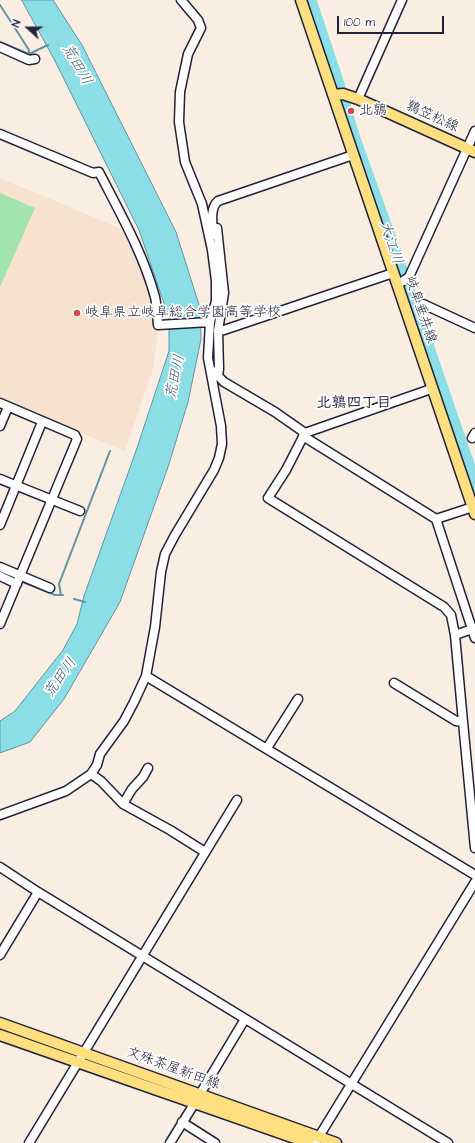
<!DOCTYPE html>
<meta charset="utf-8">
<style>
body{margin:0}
#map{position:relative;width:475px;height:1143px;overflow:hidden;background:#faeee2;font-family:"Architects Daughter",sans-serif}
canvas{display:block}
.north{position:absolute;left:8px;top:8px;width:40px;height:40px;-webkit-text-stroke:3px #fff;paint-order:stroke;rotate:291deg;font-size:11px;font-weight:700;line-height:16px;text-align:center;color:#22223b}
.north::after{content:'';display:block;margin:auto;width:14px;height:18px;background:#22223b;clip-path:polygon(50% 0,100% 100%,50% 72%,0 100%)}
.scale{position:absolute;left:337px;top:16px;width:107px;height:18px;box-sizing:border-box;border:2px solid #22223b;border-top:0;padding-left:5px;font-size:12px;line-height:14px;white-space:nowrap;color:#22223b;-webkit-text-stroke:3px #fff;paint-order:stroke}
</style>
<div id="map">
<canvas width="475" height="1143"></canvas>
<div class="north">N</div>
<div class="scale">100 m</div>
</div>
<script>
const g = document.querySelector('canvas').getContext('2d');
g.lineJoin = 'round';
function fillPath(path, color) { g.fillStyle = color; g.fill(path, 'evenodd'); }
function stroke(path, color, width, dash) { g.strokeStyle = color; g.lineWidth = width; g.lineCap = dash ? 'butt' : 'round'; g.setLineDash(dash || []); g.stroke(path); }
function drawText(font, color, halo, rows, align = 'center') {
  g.font = font + ' "Architects Daughter","Klee One",sans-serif'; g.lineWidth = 3.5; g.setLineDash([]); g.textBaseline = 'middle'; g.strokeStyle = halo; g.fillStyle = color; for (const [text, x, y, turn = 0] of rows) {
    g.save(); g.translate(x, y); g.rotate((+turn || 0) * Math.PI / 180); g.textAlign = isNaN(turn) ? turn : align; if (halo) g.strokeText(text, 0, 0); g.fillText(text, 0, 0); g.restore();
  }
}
const built = new Path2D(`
 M0,178l122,51 15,24 13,39 8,41 -6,39 -27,79 -125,-51z`);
const green = new Path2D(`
 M0,193l35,15 -35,79z`);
const water = new Path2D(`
 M22,0h31l29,45 94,187 24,76 1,31 -13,63 -20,65 -48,135 -56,97 -34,43 -30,11v-32l15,-10 48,-61 14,-26 7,-28 53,-148 32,-97v-33l-30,-88 -85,-171z`);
const stream = new Path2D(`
 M0,5l29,45v4
 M0,42l29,12 19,-9
 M20,581l35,14h8
 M61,595l-2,-11 51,-133
 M74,599l11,3`);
const river = new Path2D(`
 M310,0l28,84 15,52 56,156 66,193`);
const minor = new Path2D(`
 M0,47l29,13 6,-1
 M358,99l44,-99
 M0,134l93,39 6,-1c21,41 44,81 56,125 2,9 2,19 3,28l52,-3
 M217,228l7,65 -6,38 1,38 -1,7
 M213,235c0,-10 -4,-26 5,-34l135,-46
 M397,285l12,-8 66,-146
 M423,304l52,24
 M218,331l6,-1 169,-57
 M216,371l2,5 6,6 51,30 30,21
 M0,403l75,32 2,4 -77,185
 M0,426l8,-19
 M305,433l-19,37 -18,28 176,109 7,8 4,20 20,-7
 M305,433l126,-44
 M303,436l133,83
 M472,438l3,-5
 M0,479l80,32
 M473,507l-37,12 39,119
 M0,525l42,-103
 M0,567l50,21
 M0,576l17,8
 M146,676l329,199
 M394,683l62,38 7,1 -8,-87
 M463,722l12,126
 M267,748l31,-49
 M91,774l10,7 22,23 47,26 35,22
 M123,804l9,-15 11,-12 5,-9
 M0,815l66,-24 25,-17 6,-9 3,-11 24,-33 10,-19 12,-26 9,-49 6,-55 4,-18 10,-19 39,-65 5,-12 3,-14 -1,-18 -13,-68 2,-36 6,-21v-20l-4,-31 -10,-46 -17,-42 -6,-40 1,-30 8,-38 13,-26 -3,-8 -17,-20
 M0,867l38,25 410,251
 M0,955l38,-63
 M200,1094l45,-75
 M182,1122l33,21
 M29,1143l208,-343
 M170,1143l24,-39
 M315,1143l160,-261`);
const major = new Path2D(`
 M301,0l174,514
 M333,95l10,-1 15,5 117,53
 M0,1023l336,120
 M0,1035c103,35 206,73 309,108`);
const markers = [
 [351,111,4,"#d1495b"],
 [77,313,4,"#d1495b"]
];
const poiNames = [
 ["北鶉",359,111],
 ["岐阜県立岐阜総合学園高等学校",85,313]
];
const streetNames = [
 ["鶉笠松線",432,117,24],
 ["岐阜垂井線",420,310,71],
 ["文殊茶屋新田線",173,1069,20]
];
const waterNames = [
 ["荒田川",76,65,60],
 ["大江川",390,243,71],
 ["荒田川",176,377,-78],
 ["荒田川",61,678,-55]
];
const neighbourhoodNames = [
 ["北鶉四丁目",354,404]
];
fillPath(built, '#f6e2ce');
fillPath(green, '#a1e4af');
fillPath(water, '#8cdee6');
stroke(water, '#6293a2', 1);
stroke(stream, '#6293a2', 2);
stroke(river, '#8cdee6', 13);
stroke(minor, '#22223b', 11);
stroke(major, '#22223b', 13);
stroke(minor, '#fff', 8);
stroke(major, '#fddf80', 10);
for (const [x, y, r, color] of markers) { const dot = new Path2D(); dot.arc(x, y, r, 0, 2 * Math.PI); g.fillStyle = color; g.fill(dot); stroke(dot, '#fff', 1.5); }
drawText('14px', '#22223b', '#fff', poiNames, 'left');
drawText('14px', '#22223b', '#fff', streetNames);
drawText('italic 15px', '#425a6e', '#fff', waterNames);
drawText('bold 15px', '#22223b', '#fff', neighbourhoodNames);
</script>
